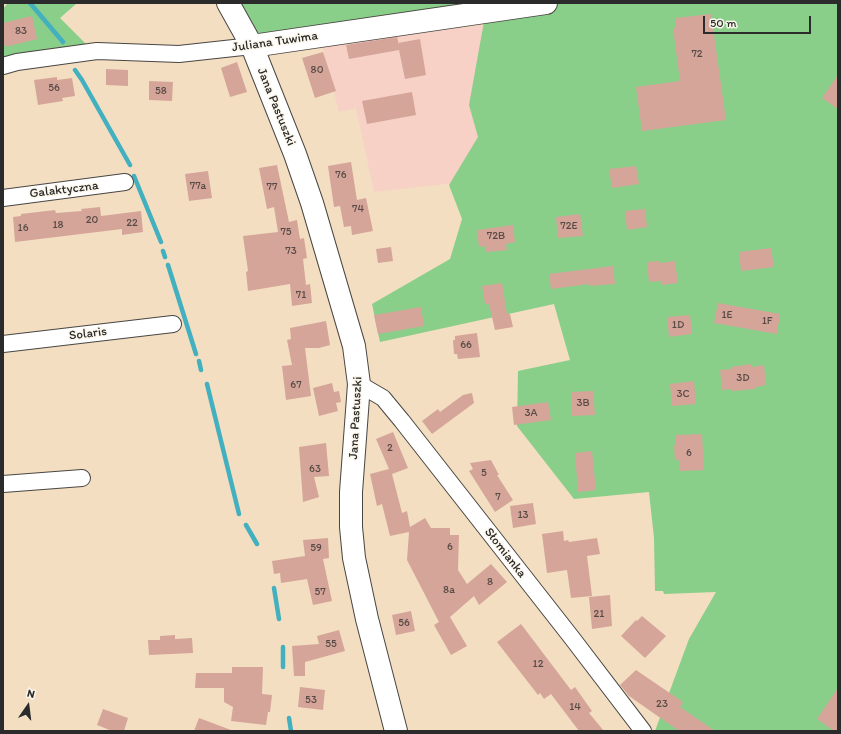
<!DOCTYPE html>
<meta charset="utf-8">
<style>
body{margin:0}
#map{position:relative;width:841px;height:734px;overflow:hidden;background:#f3dec1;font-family:Itim,sans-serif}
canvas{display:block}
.frame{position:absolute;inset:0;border:4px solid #2b2b2b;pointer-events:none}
.north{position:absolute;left:8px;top:686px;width:40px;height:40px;-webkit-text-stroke:3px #fbf7ec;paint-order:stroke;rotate:14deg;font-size:11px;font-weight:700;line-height:16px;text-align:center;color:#2b2b2b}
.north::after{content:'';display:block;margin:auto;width:14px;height:18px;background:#2b2b2b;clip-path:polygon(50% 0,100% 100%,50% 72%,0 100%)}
.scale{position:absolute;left:703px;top:16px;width:108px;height:18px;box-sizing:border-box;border:2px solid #2b2b2b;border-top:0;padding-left:5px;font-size:12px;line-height:14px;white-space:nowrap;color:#2b2b2b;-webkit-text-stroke:3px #fbf7ec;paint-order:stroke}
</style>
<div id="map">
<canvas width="841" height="734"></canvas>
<div class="frame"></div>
<div class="north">N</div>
<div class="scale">50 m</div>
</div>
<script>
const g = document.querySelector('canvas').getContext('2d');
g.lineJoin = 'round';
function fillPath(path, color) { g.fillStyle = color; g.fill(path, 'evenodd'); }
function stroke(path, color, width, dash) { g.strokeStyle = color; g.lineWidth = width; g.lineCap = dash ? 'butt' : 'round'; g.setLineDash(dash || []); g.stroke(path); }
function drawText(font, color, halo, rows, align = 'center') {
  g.font = font + ' Itim,sans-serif'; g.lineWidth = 3; g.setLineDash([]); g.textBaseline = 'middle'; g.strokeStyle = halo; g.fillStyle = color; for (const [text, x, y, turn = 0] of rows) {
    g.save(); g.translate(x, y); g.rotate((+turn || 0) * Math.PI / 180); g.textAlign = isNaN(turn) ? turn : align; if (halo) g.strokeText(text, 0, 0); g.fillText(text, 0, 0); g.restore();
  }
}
const built = new Path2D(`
 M634,3l17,158 -277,31 -18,-84 -17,4 -18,-71 125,-19 17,6z`);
const green = new Path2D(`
 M8,3h69l-17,15 26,26 -83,13v-48z
 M230,3h608v728h-183l34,-92 27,-47 -52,2 -1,-3h-8l-1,-53 -5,-46 -75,7 -57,-73 1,-55 52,-11 -16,-56 -174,38 -8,-38 78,-45 12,-40 -13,-34 29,-48 -9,-32 16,-89 -232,33z`);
const stream = new Path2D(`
 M30,3l33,39
 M75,70l7,10 48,85
 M134,176l27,66
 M163,251l2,6
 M168,265l28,89
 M199,361l2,9
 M207,384l32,130
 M246,525l11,19
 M274,588l5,31
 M283,647v20
 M289,718l2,13`);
const building = new Path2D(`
 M711,14l15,106 -84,11 -6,-44 44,-6 -7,-53h3l-1,-10z
 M32,16l5,23 -32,8 -2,-9v-15z
 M397,37l2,8 -1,-2 22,-4 6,36 -21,4 -6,-29 -50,9 -3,-14z
 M323,52l13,39 -21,7 -13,-40z
 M237,62l10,30 -17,5 -9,-29z
 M106,69l22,1v16l-22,-1z
 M838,75v34l-16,-11z
 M57,77v3l15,-2 3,18 -13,2 1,3 -25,4 -4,-25z
 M149,81l24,1 -1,19 -23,-1z
 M412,92l4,23 -49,9 -5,-23z
 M351,162l6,38 9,-2 7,33 -21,4 -1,-9 -7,1 -4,-21 -6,1 -6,-41z
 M277,165l12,57 8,-2 3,19 4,-1 3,20 -4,1 3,26 4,-1 2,19 -20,3 -2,-22 -42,7 -2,-19 2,-1 -5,-35 35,-4 -4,-25 -7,2 -8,-41z
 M636,166l3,18 -27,4 -3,-19z
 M208,171l4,27 -23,3 -4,-27z
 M100,207l1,9 40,-5 2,21 -21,3v-6l-107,13 -2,-25 8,-1v-2l34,-4 1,3 26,-2 -1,-2z
 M645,209l2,18 -20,3 -2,-19z
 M580,214l3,22 -25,2 -2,-21z
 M513,225l2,17 -9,2 1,6 -21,2v-6l-7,1 -2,-17z
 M391,247l2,14 -15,2 -2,-14z
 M771,248l3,19 -33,4 -2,-19z
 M659,261l1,2 15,-2 3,22 -17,2v-4l-12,1 -2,-20z
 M613,266l2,18 -26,2v-2l-38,5 -2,-15z
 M502,283l5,31h3l3,13 -18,3 -6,-26h-4l-3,-18z
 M718,303l62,11 -3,20 -63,-11z
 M421,307l3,19 -46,8 -4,-19z
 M690,315l2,19 -23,3 -2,-20z
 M326,321l4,24 -11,3h-14l6,48 -25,4 -4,-34 10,-1 -5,-25 4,-1 -1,-11z
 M477,333l3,24 -22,2 -1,-5h-3l-1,-14h2v-4z
 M752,364v3l12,-2 2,20 -10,2v2l-24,2v-2l-10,1 -2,-20 11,-1v-2z
 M694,381l2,23 -24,2 -2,-22z
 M332,383l2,9 5,-1 2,11 -5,1 2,8 -19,5 -6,-28z
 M593,391l2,24 -23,1 -1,-24z
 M472,393l2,10 -42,31 -10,-13 16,-12 2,3 23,-17z
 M548,402l3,18 -37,5 -2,-18z
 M393,432l15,36 -16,6 10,39 5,-2 3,16 15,-9 6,10h19v7h9l-1,35 9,14 24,-20 16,18 -28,23 -5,-9 -24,21 17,29 -16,9 -17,-30 5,-3 -32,-62 2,-28 -19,4 -8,-32 -5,2 -7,-32 19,-5 -13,-30z
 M702,434l2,36 -24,1v-11h-5l-1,-14 2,-1v-10z
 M326,443l3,33 -15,1 5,20 -16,5 -4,-55z
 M592,451l4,39 -18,2 -3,-39z
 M491,460l8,15h-2l16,25 -18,12 -26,-41 4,-2 -3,-6z
 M533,503l3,21 -23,4 -3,-22z
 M563,531l1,10 4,-1 1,2 28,-4 3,16 -13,2 5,40 -21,2 -4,-28 -20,3 -5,-39z
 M328,538l1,20 -6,1 9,42 -19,4 -6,-26 -26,4 -1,-10 -6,1 -2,-13 33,-5 -2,-16z
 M610,595l2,31 -20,3 -3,-32z
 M411,611l4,20 -19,4 -4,-20z
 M642,616l24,20 -21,22 -24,-22 15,-16 1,1z
 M521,624l50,66 4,-3 17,24 -3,2 15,18h-25l-28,-37 -7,5 -4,-6 -2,2 -41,-53z
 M339,630l6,21 -40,11v14h-11l-2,-30 27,-2 -2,-8z
 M175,635v4l17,-1 1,15 -44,2 -1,-15h12v-4z
 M232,667h31l-1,27 10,1 -2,17h-2l-2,13 -35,-4 2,-14 -9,-5v-14h-29l1,-15h36z
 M636,670l47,32 -3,5 35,24h-36l-50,-35 -9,-11z
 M300,687l25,3 -2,20 -25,-3z
 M838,688v43h-4l-17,-12z
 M103,709l25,9 -4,13h-12l-15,-6z
 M199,718l32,12 -1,1h-36z`);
const street = new Path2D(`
 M3,66l14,-4 80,-11 82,3 73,-8
 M3,198l122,-16
 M3,344l170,-20
 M359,384l24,14 19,23 170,217 71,93
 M3,484l79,-6`);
const secondary = new Path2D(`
 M228,3l24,43 43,108 17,49 42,143 5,38 -8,108v35l3,31 13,61 29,112
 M252,46l294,-43`);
const numberNames = [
 ["83",21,31],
 ["72",697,54],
 ["80",317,70],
 ["56",54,88],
 ["58",161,91],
 ["76",341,175],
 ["77a",198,186],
 ["77",272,187],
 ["74",358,209],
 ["20",92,220],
 ["22",132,223],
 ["18",58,225],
 ["72E",569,226],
 ["16",23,228],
 ["75",286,232],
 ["72B",496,236],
 ["73",291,251],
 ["71",301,295],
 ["1E",727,315],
 ["1F",767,321],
 ["1D",678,325],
 ["66",466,345],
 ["3D",743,378],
 ["67",296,385],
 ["3C",683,394],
 ["3B",583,403],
 ["3A",531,413],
 ["2",390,448],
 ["6",689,453],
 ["63",315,469],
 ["5",484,473],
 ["7",498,497],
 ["13",523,515],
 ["6",450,547],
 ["59",316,548],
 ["8",490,582],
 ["8a",449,590],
 ["57",320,592],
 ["21",599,614],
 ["56",404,623],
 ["55",331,644],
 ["12",538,664],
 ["53",311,700],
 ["23",662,704],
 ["14",575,707]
];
const streetNames = [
 ["Juliana Tuwima",275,42,-8],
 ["Jana Pastuszki",276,107,68],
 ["Galaktyczna",64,190,-7],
 ["Solaris",88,334,-7],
 ["Jana Pastuszki",356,418,-87],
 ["Słomianka",505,553,52]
];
fillPath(built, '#f7d1c6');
fillPath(green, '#89ce89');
stroke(stream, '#42b0be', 4.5);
fillPath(building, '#d5a599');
stroke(street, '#494642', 18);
stroke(secondary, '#494642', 24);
stroke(street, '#fff', 16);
stroke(secondary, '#fff', 22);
drawText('11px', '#564a46', null, numberNames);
drawText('13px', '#2b2b2b', '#fbf7ec', streetNames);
</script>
